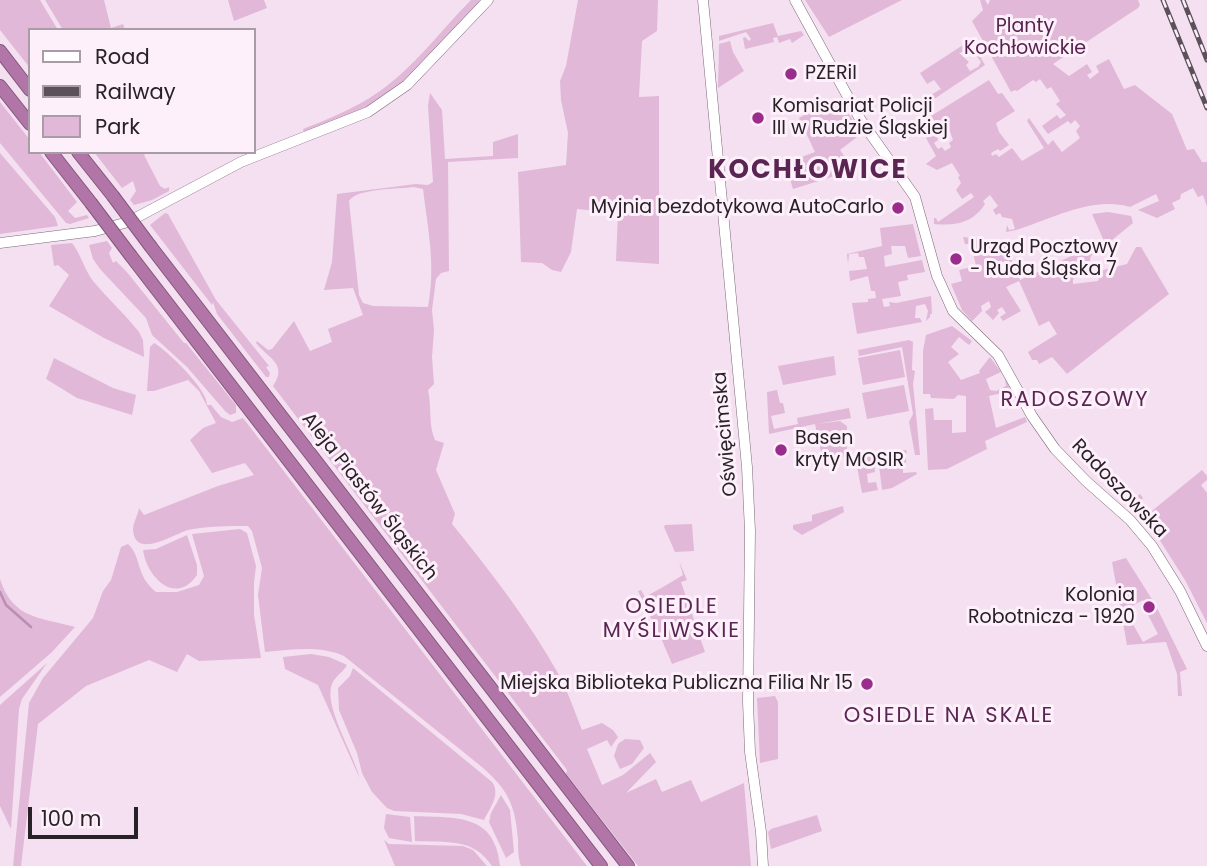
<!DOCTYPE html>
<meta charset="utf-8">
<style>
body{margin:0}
#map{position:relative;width:1207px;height:866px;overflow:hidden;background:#f4e0f0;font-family:Poppins,sans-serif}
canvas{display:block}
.legend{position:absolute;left:28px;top:28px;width:228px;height:126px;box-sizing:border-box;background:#fdf0fa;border:2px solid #a89da6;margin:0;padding:9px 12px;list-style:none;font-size:21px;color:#282127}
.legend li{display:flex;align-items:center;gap:14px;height:35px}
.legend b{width:35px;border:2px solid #a89da6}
.scale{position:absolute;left:28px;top:807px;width:110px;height:32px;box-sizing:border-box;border:4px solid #282127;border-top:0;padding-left:9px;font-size:21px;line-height:24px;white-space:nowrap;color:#282127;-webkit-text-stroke:5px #fdf0fa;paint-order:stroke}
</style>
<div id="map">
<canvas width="1207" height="866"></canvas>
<ul class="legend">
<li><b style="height:9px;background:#fff"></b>Road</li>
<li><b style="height:9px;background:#5c515a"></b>Railway</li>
<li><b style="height:19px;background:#e1b8d8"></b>Park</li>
</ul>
<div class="scale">100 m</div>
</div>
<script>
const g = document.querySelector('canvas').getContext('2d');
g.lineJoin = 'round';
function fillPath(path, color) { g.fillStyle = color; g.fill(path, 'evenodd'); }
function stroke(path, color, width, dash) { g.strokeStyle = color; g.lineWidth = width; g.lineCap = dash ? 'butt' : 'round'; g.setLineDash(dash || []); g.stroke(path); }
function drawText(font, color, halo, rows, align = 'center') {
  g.font = font + ' Poppins,sans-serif'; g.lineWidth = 6; g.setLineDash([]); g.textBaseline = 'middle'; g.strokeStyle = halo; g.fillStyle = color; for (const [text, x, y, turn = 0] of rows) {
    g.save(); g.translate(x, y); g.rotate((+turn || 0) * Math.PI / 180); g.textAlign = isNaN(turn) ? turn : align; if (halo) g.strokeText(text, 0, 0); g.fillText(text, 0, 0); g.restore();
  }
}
const green = new Path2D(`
 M0,0h40l18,30h-28v38l-30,-38z
 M45,0h59l7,28 12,-4 2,6h-62z
 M228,0h36l3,8 -33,13z
 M471,0h9c-30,34 -59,71 -96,96 -24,17 -53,26 -80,36l-1,-3c25,-10 51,-20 74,-36 37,-25 63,-62 94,-93z
 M578,0h80l-1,31 -15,10 -3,56 20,-1v168l-43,-3 2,-48 -41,-4 -6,43 -10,20 -9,-2 -10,-7 -21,-1 -3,-90 48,-7 2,-32 -7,-33 -1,-19 6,-15z
 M805,0h97l-73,37z
 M980,0h5l3,5 2,-5h148l2,5 -2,3 -85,56 16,12 18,-12 5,8 -5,3 3,4 9,-7 -3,-6 13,-7 15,30 11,-4 37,29 15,36 7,-1 8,13h5v45l-4,-12 -5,2 -5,-9 -12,6 -1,5 -8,4 3,6 -18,9 -19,-8 21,-9 -3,-7 -26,13c-38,-11 -78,12 -114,23l-10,2 1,-7 2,5 6,-1 -3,-10 -10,-2 -2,-4 -4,2 -3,-5 5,-4 -8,-11 -7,6 2,3c-12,19 -30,22 -51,20v-6h2l2,4 36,-25 -3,-4 -9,6 -6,-9 5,-7 -3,-6 2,-1 -8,-13 -15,7 -11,-6 10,-8 -10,-18 9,-5 3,7 -4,3 4,6 4,-2 3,4 6,-4 -2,-4 4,-3 -5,-14 -8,4 -9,-14 58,-36 9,14 4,-1 13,18 -19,12 3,9 10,13 -9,6 -2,-2 -7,4 1,3 4,-2 3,3 13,-9 10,13 22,-13 -17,-27 2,-3 19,27 5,-5 9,12 18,-14 -4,-7 4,-5 -5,-6 -4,4 -3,-3 -20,13 -6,-8 15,-11 3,4 6,-4 -10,-11 4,-3 -9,-14 -4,2 -7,-10 -4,3 -3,-2 -16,11 -2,-1 -4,2 -39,-71 11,-11z
 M773,23l5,13 23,-5 3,4 -12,8 -2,-4 -11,4 -2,-6 -4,1 1,4 -29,7 -2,-11 2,-1 4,4 2,-2 -5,-7 -27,9v-5z
 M730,41l3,11 11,19 -26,17 1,-44z
 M972,42l3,6 -16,5 10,9 -3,3 4,6 8,-4 3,-5 -5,-7 2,-2 7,12 -60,40 -3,-5 19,-11 -7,-9 -7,4 -7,-11 43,-28z
 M430,93l12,17 3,49 48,-3v-14l25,-8v24l-70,4 1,109 -8,2 -5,6 -4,31 2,20 -2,27 2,27 -6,6c4,17 0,34 7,50l9,3 -8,27 19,44 -3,10c39,48 77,97 107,151 9,17 16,37 23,55l20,-7 11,7 5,7 -7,10 -4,-7 -20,9 15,36 21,-10 27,-22 6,9 -30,31 30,-14 6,13 29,-12 10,22 43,-19 7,83h-113l-72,-92 1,-4 -294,-384c15,-22 -4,-27 -17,-43l1,-2 11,9 4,-1 22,-28 16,30 22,-9 -4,-13 35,-14 -10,-27 -29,2 8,-28 5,-68 79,-10 12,1 5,-3 -5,-76zM414,187l9,2c5,41 13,77 5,118l-55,-1 -10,-3 -4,-8 -10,-94c8,-13 50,-12 65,-14z
 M0,102l30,38v12h9l38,50 -9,9 7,7 12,-3 2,3 -19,6 -4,-1 -66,-80z
 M843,104l18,30 -21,16 14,20 -61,19 -8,-26 30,-11 -16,-34 15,-9 5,6z
 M94,152h54l-4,3 16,31 5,3 4,-2v4l-17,9 -18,5 -4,-5 6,-9 -3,-10 -11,7z
 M0,153l55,64 3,9 -58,8z
 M1108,212l23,4 2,7 -21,17 -4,11h-12l-5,5 -3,12 -15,11v5l25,-3 5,-11 24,-6 9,-17h5l28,47 -102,80 -15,-17 -13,7 -2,-4h-5l-4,-8 29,-18 -8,-13 -10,5 -20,-45 -13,6 15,24 -18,10 -3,-4 6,-4 -4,-6 -5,3 2,3 -6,7 -8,-8 6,-5 -2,-6 -8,5 1,5 -10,10 -10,-11 -11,-26 11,-3 -3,-11 17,-4 -5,-22h-6l-2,-7 16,2 2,5 23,-2 16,38 84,-39 -12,-27z
 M165,213l3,1 48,86 53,66 -3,1 4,6 -1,4h-3l-49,-63 -4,-12 -1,3 -62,-80z
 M913,224l8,32 -13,2 -3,-12h-14l1,8 -8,2 1,11 37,-7 3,12 -18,3 1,5 -10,2 3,14 -19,3 2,8 6,-1 -1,-4 7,1 35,-7 1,18h-2v3l-4,4 2,-10 -3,-7 -9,2 -1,12h5l2,4 -65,12 -5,-31 16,-1v-3l8,-1 -1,-7h-4l-3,-15 -18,5 -1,-10 18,-2 -3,-12h-5l-1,-4 -9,1 -1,10 -1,-10 35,-8 -2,-18z
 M107,241l5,7 -3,5 4,10 3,-2 10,10 58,72h2l50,62v8l-6,2 -5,-4 -38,-44 -35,-32 -6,-17 -46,-49 -7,-10 -4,-14z
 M72,243c9,11 12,26 21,38 15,18 32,33 46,51l4,8 1,17 -40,-19 -55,-32 20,-31 -11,-10 -4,1 -3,-21z
 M952,326l20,15 -3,4 -10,-8 -8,10 8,7 -11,8 13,18 19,-7 -1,-2 11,-14 11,15 -15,7 4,11 6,1 10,-5 -1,-8 6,13 -22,5 7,32 29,-11 2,5 -42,19 2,8 -40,20 -19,1 -3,-61 8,-1 1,12h18v13l14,-1v-36l-8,-1 -4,4 -23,-1 -1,-4h-7v-43l3,-16z
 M909,340l4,2 -1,28 3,1 -2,13 7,71h-5l-6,-33 4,-8 -11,-67 -43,9 -1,-6z
 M154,343c14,8 54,47 53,62h4l10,12 11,5 11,-4 344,448h-66c-3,-8 -3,-18 -3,-27 -3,-35 -10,-49 -36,-72l-138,-111c-26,-11 -52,-6 -79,-4l-7,-57 4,-27 -10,-37 -4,-5c-19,0 -42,0 -60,4 -12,3 -54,31 -55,-1 0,-6 5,-14 6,-21l5,7 74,-29 36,-11 -9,-12 -33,10 -22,-33 13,-12 13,-5 -17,-32 -11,-11 -34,11h-7l3,-44z
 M900,350l5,27 -42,8 -5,-27z
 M834,356l2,19 -53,10 -5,-19z
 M54,358l59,30 23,7 -4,20 -55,-17 -31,-19z
 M904,385l5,26 -42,8 -5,-26z
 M777,390l3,13h3l2,10 -14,3 3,13 24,-5 -1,-6 52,-10 2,10 -34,6 23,-3 7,5v30l-24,5 -8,-37 -46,10 -2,-42z
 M906,450l1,3 -6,1 1,4h4v5h-3v10l13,-1 1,2 -25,14 -10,2 -4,-33h-4l1,15 -8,2 1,9 8,-1 2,8 -16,3 -7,-37z
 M1202,470l5,6v4l-6,5 6,8v130l-22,-43 -33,-52 -2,1 -20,-22 -1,-4 11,-9 3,4 -6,6 10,11z
 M843,506l1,6 -42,23 -9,-6v-4l19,-4v-6z
 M692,524l2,27 -19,1 -11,-25 1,-2z
 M240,529l7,4 9,33 -2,17v32l7,43 -62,3 -12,-7 -10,18 -28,-12 -63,26 -48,38 -17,142h-8l16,-163 14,-25 50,-60 10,-27 8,-11 10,-33 7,-3c14,13 7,31 28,48h21l22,-7 5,-9 -12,-42z
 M187,535l10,30v10c-21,31 -50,3 -54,-25l13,-1z
 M1126,558l27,43 -7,4 -3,-5 -18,10 18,32 15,-8 -11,-21 10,-5 30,61 -7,3 2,24h-4l-1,-22 -11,-32 -39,3 -15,-83z
 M679,561l8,19 -6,2 24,70 -33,12 -11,-26 -5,2 -2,-4 4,-3 -20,-42 3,-1 4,7c14,-8 27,-15 38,-22z
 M0,579c13,40 39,38 75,48l-23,25 -52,45z
 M311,654l18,3 18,8c-3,6 -11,11 -14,17 -12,21 22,73 27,97l-42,-94 -33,-16 -2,-12z
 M47,663l-25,36 -3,10 -8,120 -11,-23v-101z
 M353,668l139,114c9,12 -2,26 -8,38l-23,-6 -67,-3 -7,-3 -15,-16 -10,-19 -5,-20 -18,-43 -1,-22 12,-12z
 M775,696l3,6v57l-18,4 -3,-65z
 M625,739l15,1 4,8 -12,16 -12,5 -6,-13 4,-12z
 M501,795l9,15 4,42 -8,6 -17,-36 2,-9z
 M386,814l24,3 2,25 -23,-4 -5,-10z
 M817,815l5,16 -51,18 -3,-17 3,-3z
 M414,816c42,2 81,-3 86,50h-8c-19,-29 -46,-23 -77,-25z
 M384,840l5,4 74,2 10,4 14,16h-92z`);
const stream = new Path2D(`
 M0,592l6,13 25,22`);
const secondary = new Path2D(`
 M703,0l44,467 3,64 -2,171 2,50 11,80 2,34
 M795,0l65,119 55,78 22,79 16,35 45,44 34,61 23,33 31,32 44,39 22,26 28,45 27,55
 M0,243l95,-12 33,-9 113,-60 127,-50 39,-27 81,-85`);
const highway = new Path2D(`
 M0,51l30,39
 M0,86l30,38
 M51,152l40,51
 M78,152l35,44
 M151,247l477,619
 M131,256l470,610`);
const rail = new Path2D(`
 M1163,0l44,108
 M1183,0l24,60`);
const highwayBridge = new Path2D(`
 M113,196l38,51
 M91,203l40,53`);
const markers = [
 [791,74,7,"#9a2c8c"],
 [758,118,7,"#9a2c8c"],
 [898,208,7,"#9a2c8c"],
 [956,259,7,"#9a2c8c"],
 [781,450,7,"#9a2c8c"],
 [1149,607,7,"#9a2c8c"],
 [867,684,7,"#9a2c8c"]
];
const parkNames = [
 ["Planty",1025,27],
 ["Kochłowickie",1025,49]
];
const poiNames = [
 ["PZERiI",805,74],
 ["Komisariat Policji",772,107],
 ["III w Rudzie Śląskiej",772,129],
 ["Myjnia bezdotykowa AutoCarlo",884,208,"right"],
 ["Urząd Pocztowy",970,248],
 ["- Ruda Śląska 7",970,270],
 ["Basen",795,439],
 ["kryty MOSIR",795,461],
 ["Kolonia",1135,596,"right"],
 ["Robotnicza - 1920",1135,618,"right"],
 ["Miejska Biblioteka Publiczna Filia Nr 15",853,684,"right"]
];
const streetNames = [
 ["Oświęcimska",726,434,-95],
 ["Radoszowska",1119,489,46],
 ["Aleja Piastów Śląskich",369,497,52]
];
const neighbourhoodNames = [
 ["RADOSZOWY",1075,401],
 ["OSIEDLE",672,608],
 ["MYŚLIWSKIE",672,632],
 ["OSIEDLE NA SKALE",949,717]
];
const districtNames = [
 ["KOCHŁOWICE",808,171]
];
fillPath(green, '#e1b8d8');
stroke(stream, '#ba8fb1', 2.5);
stroke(secondary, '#7b6977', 11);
stroke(highway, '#82587a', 14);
stroke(secondary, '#fff', 10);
stroke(highway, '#b275a7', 12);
stroke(rail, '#5c515a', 5);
stroke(rail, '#fdf0fa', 2.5, [8]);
stroke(highwayBridge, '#82587a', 14, []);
stroke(highwayBridge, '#b275a7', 12);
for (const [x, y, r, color] of markers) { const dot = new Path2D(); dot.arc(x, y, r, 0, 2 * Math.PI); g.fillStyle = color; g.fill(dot); stroke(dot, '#fdf0fa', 2.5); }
drawText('19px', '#56224e', '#fdf0fa', parkNames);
drawText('19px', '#282127', '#fdf0fa', poiNames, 'left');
drawText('19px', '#282127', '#fdf0fa', streetNames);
g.letterSpacing = '2px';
drawText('21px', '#5b2553', '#fdf0fa', neighbourhoodNames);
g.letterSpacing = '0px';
g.letterSpacing = '2px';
drawText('bold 26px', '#5b2553', '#fdf0fa', districtNames);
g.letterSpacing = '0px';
</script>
